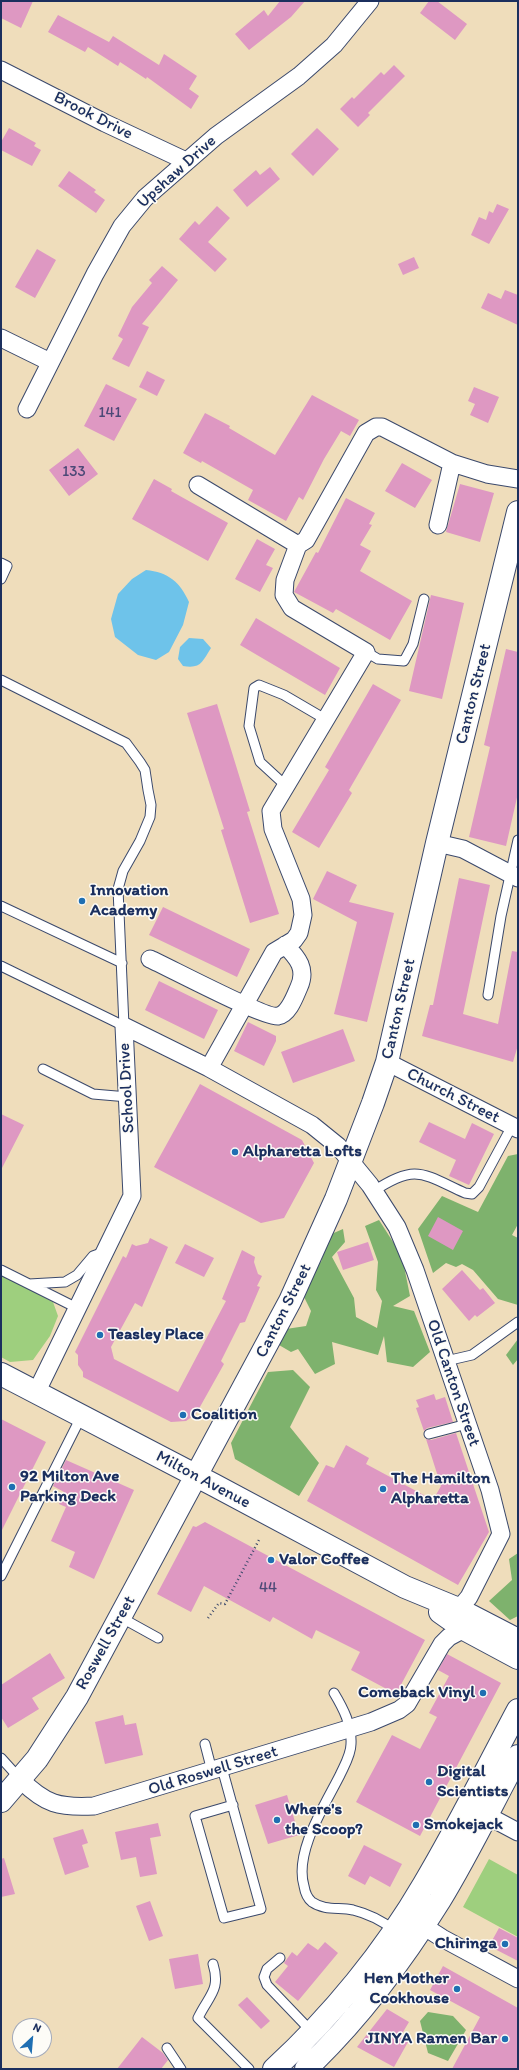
<!DOCTYPE html>
<style>
body{margin:0}
#map{position:relative;width:519px;height:2070px;overflow:hidden;background:#efddbb;font-family:Itim,sans-serif}
canvas{display:block}
.frame{position:absolute;inset:0;border:2px solid #1b2f5e;pointer-events:none}
.north{position:absolute;left:12px;top:2018px;width:40px;height:40px;box-sizing:border-box;background:#fdfcf7;border:1px solid #a3aaba;border-radius:50%;rotate:26deg;font-size:11px;font-weight:700;line-height:16px;text-align:center;color:#1b2f5e}
.north::after{content:'';display:block;margin:auto;width:14px;height:18px;background:#1f6fb2;clip-path:polygon(50% 0,100% 100%,50% 72%,0 100%)}
</style>
<div id="map">
<canvas width="519" height="2070"></canvas>
<div class="frame"></div>
<div class="north">N</div>
</div>
<script>
const g = document.querySelector('canvas').getContext('2d');
g.lineJoin = 'round';
function fillPath(path, color) { g.fillStyle = color; g.fill(path, 'evenodd'); }
function stroke(path, color, width, dash) { g.strokeStyle = color; g.lineWidth = width; g.lineCap = dash ? 'butt' : 'round'; g.setLineDash(dash || []); g.stroke(path); }
function drawText(font, color, halo, rows, align = 'center') {
  g.font = font + ' Itim,sans-serif'; g.lineWidth = 3; g.setLineDash([]); g.textBaseline = 'middle'; g.strokeStyle = halo; g.fillStyle = color; for (const [text, x, y, turn = 0] of rows) {
    g.save(); g.translate(x, y); g.rotate((+turn || 0) * Math.PI / 180); g.textAlign = isNaN(turn) ? turn : align; if (halo) g.strokeText(text, 0, 0); g.fillText(text, 0, 0); g.restore();
  }
}
const green = new Path2D(`
 M1,1275l52,27 5,14 -8,20 -17,24 -23,2 -9,-5z
 M489,1859l29,16v62l-55,-30z`);
const forest = new Path2D(`
 M518,1154v70l-6,11 6,3v67l-20,-6 -25,-29 -11,-6 -6,3 -10,-4 -13,10 -15,-44 24,-33 36,16 30,-56z
 M379,1220l23,36 8,40 -17,10 21,5 16,41 -17,15 -26,-5 -3,-26 -6,19 -46,-13 3,22 -20,10 -17,-25 -7,3 -12,-7 7,-16 20,-3 5,-15 -10,-20 12,-26 8,-3 8,-27 14,-6 2,13 -13,15 22,41 2,19 21,11 5,-27 -6,-11 2,-28 -13,-36z
 M518,1339v20l-5,6 -7,-10z
 M293,1370l17,17 -20,40 29,36 -20,33 -64,-37 -4,-16 37,-71z
 M518,1553v63l-8,4 -21,-19 23,-21 -3,-21z
 M428,2012l25,4 13,14 -18,31 -20,-8 -8,-32z`);
const water = new Path2D(`
 M146,570c22,2 34,12 43,32l-6,23 -14,27 -13,8 -18,-5 -23,-18 -4,-18 7,-25 14,-15z
 M189,638l14,1 8,9c-9,14 -10,21 -28,18l-5,-7 2,-12z`);
const building = new Path2D(`
 M1,1h32l-12,27 -20,-10z
 M280,1h25l-14,16 -42,33 -14,-16 29,-24 4,6z
 M429,1h8l30,23 -12,16 -35,-27z
 M58,15l51,27 4,-6 46,29 5,-11 33,22 -8,13 10,7 -8,13 -44,-32 -1,2 -26,-17 -2,4 -30,-19 -3,5 -37,-20z
 M394,65l11,11 -37,37 2,2 -12,12 -18,-18 12,-12 2,2 27,-27 3,3z
 M9,128l27,15 -2,3 7,4 -9,16 -31,-16v-8z
 M317,128l22,21 -26,27 -22,-22z
 M270,167l10,12 -33,28 -14,-17 23,-20 4,5z
 M69,171l27,19 -2,2 11,8 -9,13 -38,-27z
 M497,204l12,5 -20,35 -18,-9 8,-18 7,3 3,-9 4,2z
 M217,206l13,12 -22,24 19,17 -12,13 -36,-33 16,-18 4,4z
 M37,249l19,11 -21,38 -20,-11z
 M414,257l5,11 -16,7 -5,-11z
 M162,266l16,14 -36,44 7,3 -20,40 -17,-8 11,-20 -5,-3 14,-29 20,-24 -3,-3z
 M505,290l13,5v30l-37,-17 7,-15 13,6z
 M147,371l18,9 -8,16 -18,-9z
 M106,384l31,15 -23,42 -30,-15z
 M474,387l25,10 -11,26 -18,-8 5,-11 -7,-3z
 M312,395l47,25 -9,16 -9,-5 -17,28 -21,41 -4,-3 -13,24 -38,-21 5,-10 -51,-29 -1,2 -18,-10 22,-40 25,13 -1,2 46,27z
 M78,448l20,26 -29,22 -20,-26z
 M402,463l30,17 -17,28 -30,-17z
 M154,479l18,10 -1,2 57,32 -20,38 -76,-42z
 M460,484l34,9 -14,49 -34,-10z
 M346,498l29,15 -6,11 3,1 -12,20 11,6 -11,20 52,30 -22,39 -54,-31 -3,4 -39,-21 22,-40 2,1z
 M257,539l18,10 -9,16 7,3 -13,24 -25,-13z
 M431,595l33,8 -22,96 -33,-8z
 M256,618l84,50 -15,27 -85,-50z
 M506,649l12,3v141l-12,53 -37,-9 21,-90 -6,-2z
 M373,684l28,16 -52,90 3,3 -33,55 -27,-16 37,-62 -4,-3z
 M217,704l33,107 -3,1 32,102 -29,9 -29,-93 3,-1 -37,-116z
 M327,871l30,14 -8,17 45,11 -27,109 -33,-8 23,-92 -44,-23z
 M459,878l31,7 -27,129 35,10 14,-73 6,1v93l-5,17 -91,-26 8,-31h3z
 M163,907l87,42 -13,28 -88,-42z
 M159,981l59,29 -14,29 -59,-29z
 M248,1022l28,14v5l-12,25 -30,-15z
 M343,1029l12,32 -62,22 -12,-31z
 M200,1084l102,56 12,23 -30,55 -23,5 -107,-56z
 M1,1114l23,11 -23,45z
 M429,1122l36,17 7,-16 22,11 -25,51 -20,-9 7,-16 -37,-18z
 M438,1217l25,14 -10,19 -25,-14z
 M150,1238l18,9 -26,60 -7,-4 -24,44 3,12 64,33 48,-91 -4,-2 20,-49 13,7 -1,5 4,12 4,2 -5,10 3,1 -15,35 -5,1 -19,38 3,3 -28,50 -10,7 -15,1 -88,-45v-5l-5,-7v-10l-3,-3 48,-96 3,2 6,-14 4,2 12,-3z
 M368,1242l6,18 -31,10 -6,-18z
 M185,1244l29,14 -10,19 -29,-14z
 M462,1270l18,20 3,-2 12,15 -18,14 -2,-2 -6,6 -27,-32z
 M434,1394l2,6 9,-3 8,25 -26,6 -3,3 -8,-23 3,-1 -3,-7z
 M1,1419l45,23 -45,90z
 M456,1433l33,99 -31,53 -151,-84 19,-36 8,3 12,-23 23,13 -3,6 67,36 8,-14 -15,-47 5,1z
 M66,1460l68,30 -40,89 -25,-12 6,-15 -24,-11 15,-34 -7,-3 5,-12 -11,-6z
 M205,1522l220,118 -29,54 -45,-24 9,-18 -44,-22 -4,9 -39,-22 -3,5 -66,-36 -13,26 -34,-18 36,-68 3,1z
 M50,1653l15,25 -33,20 7,11 -31,19 -7,-11v-32z
 M447,1654l54,29 -81,153 -64,-34 36,-67 28,14 17,-32 -8,-4 20,-37 -11,-6z
 M123,1715l2,10 11,-2 7,32 -38,9 -10,-42z
 M287,1795l12,40 -31,9 -13,-39z
 M158,1823l3,13 -11,2 7,36 -17,3 -4,-20 -15,3 -6,-28z
 M83,1829l5,14 -6,2 7,22 -24,8 -12,-37z
 M364,1845l38,19 -12,23 -20,-11 -5,9 -17,-9z
 M4,1858l11,36 -14,3v-38z
 M150,1901l13,35 -14,5 -13,-35z
 M499,1928l19,10v23l-29,-15z
 M325,1942l13,11 -40,48 -23,-19 13,-16 -4,-3 8,-11 5,4 11,-13 10,7z
 M198,1954l5,30 -28,5 -6,-30z
 M443,1966l75,42v61h-66l28,-52 -50,-27z
 M247,1997l23,24 -9,8 -23,-24z
 M387,2009l22,13 -9,15 8,5 -14,25 -37,-20z
 M142,2037l21,16 5,7 -7,9h-44z`);
const path = new Path2D(`
 M208,1618l11,-15 6,1 34,-64`);
const lane = new Path2D(`
 M1,563l6,3 -6,13
 M366,652l12,7 26,2 9,-17 11,-45
 M1,680l125,63 14,19 5,8 3,20 3,15 -1,12 -10,24 -17,30 -5,18 6,137 -123,-60
 M285,785l-25,-23 -11,-36 5,-38 5,-3 25,10 41,24
 M1,906l121,57
 M488,995l13,-79 17,-76
 M43,1069l50,25 35,3
 M374,1191c42,-28 49,-17 91,2l7,1 7,-7 33,-61
 M1,1270l76,38
 M29,1284l36,-2 12,-7 16,-19 11,-4
 M446,1361l26,-6 46,-33
 M429,1434l38,-10
 M1,1576l80,-159
 M120,1617l38,21
 M334,1693c9,15 18,32 17,51 0,11 -7,22 -11,31 -15,30 -46,77 -36,111 1,6 3,12 8,16 13,9 27,5 41,8 16,4 28,10 41,20
 M205,1744l7,27
 M1,1758l19,21
 M222,1768l39,141 -37,9 -29,-102 38,-11
 M280,1958l-13,11 -3,8 3,8 44,46
 M213,1964c8,26 -4,31 -15,54l51,51
 M167,2048l14,21`);
const street = new Path2D(`
 M1,70l104,53 81,38
 M1,338l49,24
 M27,409l68,-135 27,-48 23,-28 71,-62 83,-60 35,-31 36,-44
 M198,485l100,60 8,-5 60,-107 10,-6h6l70,36 35,11 31,5
 M438,525l14,-62
 M437,843l26,6 55,29
 M150,959c18,8 116,60 128,57 11,-2 17,-20 21,-29 8,-18 -1,-29 -14,-42
 M387,1062l131,67
 M209,1068l65,-116 20,-12 5,-7 4,-18 -2,-16 -28,-70 -2,-18 95,-159 -74,-44 -8,-13 1,-15 13,-35
 M36,1393l96,-197 -8,-170 85,42 103,57 26,21 32,39 27,42 18,43 75,220 11,44 -32,63 -5,6 -8,5
 M21,1780c24,24 38,28 73,26l277,-84 28,-12 8,-6 35,-60 7,-7 15,-8
 M486,1815l32,17
 M414,1920l28,18 76,41`);
const secondary = new Path2D(`
 M1,1374l213,111 191,102 51,21 62,32
 M440,1612l24,17 54,29
 M1,1801l36,-42 40,-62 213,-396 46,-102 37,-96 14,-41 50,-219 81,-331`);
const primary = new Path2D(`
 M274,2069c58,-53 111,-118 150,-185 34,-57 63,-116 94,-174
 M306,2069c52,-49 96,-108 134,-169 28,-46 52,-96 78,-144`);
const markers = [
 [82,901,4,"#1f6fb2"],
 [235,1152,4,"#1f6fb2"],
 [100,1335,4,"#1f6fb2"],
 [183,1415,4,"#1f6fb2"],
 [12,1487,4,"#1f6fb2"],
 [383,1489,4,"#1f6fb2"],
 [271,1560,4,"#1f6fb2"],
 [483,1693,4,"#1f6fb2"],
 [429,1782,4,"#1f6fb2"],
 [277,1820,4,"#1f6fb2"],
 [416,1825,4,"#1f6fb2"],
 [505,1944,4,"#1f6fb2"],
 [457,1989,4,"#1f6fb2"],
 [505,2039,4,"#1f6fb2"]
];
const numberNames = [
 ["141",110,413],
 ["133",74,472],
 ["44",268,1588]
];
const streetNames = [
 ["Brook Drive",93,116,27],
 ["Upshaw Drive",177,172,-42],
 ["Canton Street",474,694,-76],
 ["Canton Street",399,1009,-77],
 ["School Drive",127,1088,-93],
 ["Church Street",453,1096,27],
 ["Canton Street",284,1311,-63],
 ["Old Canton Street",453,1383,71],
 ["Milton Avenue",203,1480,28],
 ["Roswell Street",106,1643,-61],
 ["Old Roswell Street",213,1771,-17]
];
const poiNames = [
 ["Innovation",90,891],
 ["Academy",90,911],
 ["Alpharetta Lofts",243,1152],
 ["Teasley Place",108,1335],
 ["Coalition",191,1415],
 ["92 Milton Ave",20,1477],
 ["Parking Deck",20,1497],
 ["The Hamilton",391,1479],
 ["Alpharetta",391,1499],
 ["Valor Coffee",279,1560],
 ["Comeback Vinyl",475,1693,"right"],
 ["Digital",437,1772],
 ["Scientists",437,1792],
 ["Where's",285,1810],
 ["the Scoop?",285,1830],
 ["Smokejack",424,1825],
 ["Chiringa",497,1944,"right"],
 ["Hen Mother",449,1979,"right"],
 ["Cookhouse",449,1999,"right"],
 ["JINYA Ramen Bar",497,2039,"right"]
];
fillPath(green, '#9ecf7e');
fillPath(forest, '#7eb26d');
fillPath(water, '#6ec3ea');
fillPath(building, '#de98c2');
stroke(lane, '#3b496c', 11);
stroke(street, '#3b496c', 19);
stroke(secondary, '#3b496c', 24);
stroke(primary, '#3b496c', 24);
stroke(path, '#3b496c', 2.5, [1, 3]);
stroke(lane, '#fff', 9);
stroke(street, '#fff', 17);
stroke(secondary, '#fff', 22);
stroke(primary, '#fff', 22);
for (const [x, y, r, color] of markers) { const dot = new Path2D(); dot.arc(x, y, r, 0, 2 * Math.PI); g.fillStyle = color; g.fill(dot); stroke(dot, '#fdfcf7', 1.5); }
drawText('15px', '#4c4977', null, numberNames);
drawText('17px', '#1b2f5e', '#fdfcf7', streetNames);
drawText('bold 17px', '#1b2f5e', '#fdfcf7', poiNames, 'left');
</script>
